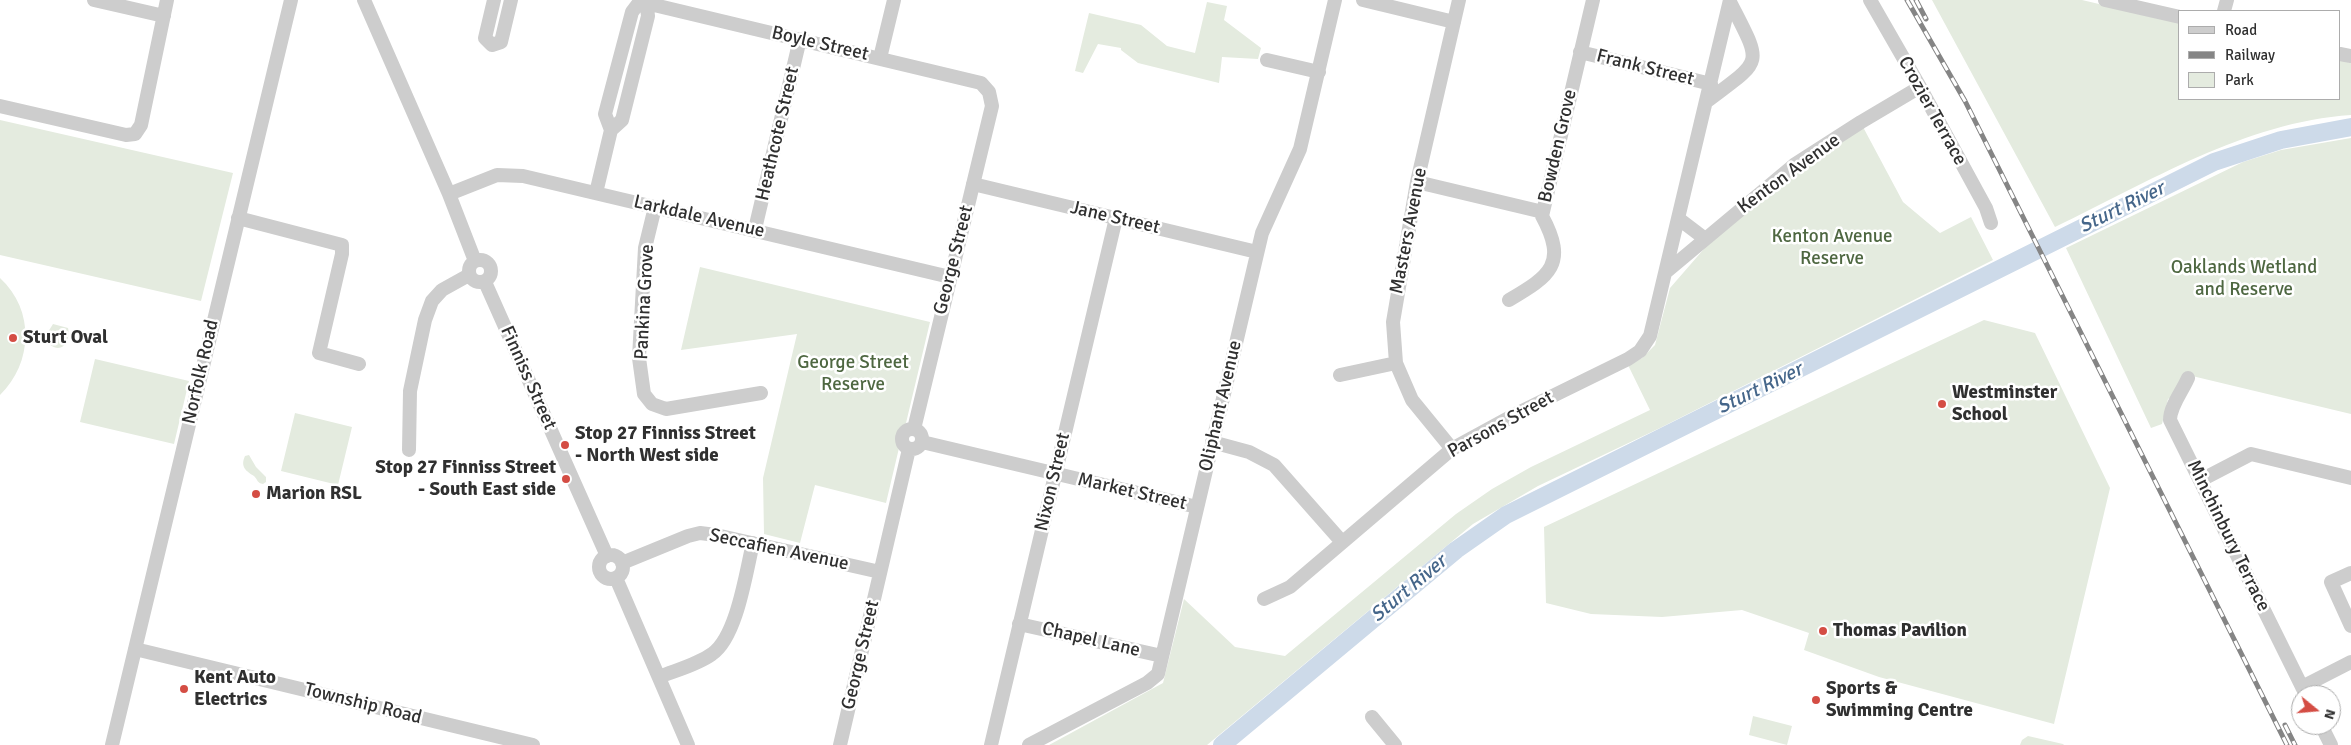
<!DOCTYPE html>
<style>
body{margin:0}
#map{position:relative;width:2351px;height:745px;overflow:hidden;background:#fff;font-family:Signika,sans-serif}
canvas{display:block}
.legend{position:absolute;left:2178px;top:10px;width:162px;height:90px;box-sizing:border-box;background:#fff;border:1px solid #acacac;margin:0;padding:6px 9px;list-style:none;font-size:15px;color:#303030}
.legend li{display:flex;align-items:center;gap:10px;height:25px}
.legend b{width:25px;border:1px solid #acacac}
.north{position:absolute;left:2291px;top:685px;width:50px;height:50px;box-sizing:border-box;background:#fff;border:1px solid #acacac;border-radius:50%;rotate:107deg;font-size:14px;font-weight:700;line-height:20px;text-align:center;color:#303030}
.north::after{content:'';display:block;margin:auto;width:18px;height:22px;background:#d44d44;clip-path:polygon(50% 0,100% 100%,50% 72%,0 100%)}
</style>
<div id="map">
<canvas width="2351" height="745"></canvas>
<ul class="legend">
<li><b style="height:6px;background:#cdcdcd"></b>Road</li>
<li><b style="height:6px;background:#858585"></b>Railway</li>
<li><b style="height:14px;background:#e4ebdf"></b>Park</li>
</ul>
<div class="north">N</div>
</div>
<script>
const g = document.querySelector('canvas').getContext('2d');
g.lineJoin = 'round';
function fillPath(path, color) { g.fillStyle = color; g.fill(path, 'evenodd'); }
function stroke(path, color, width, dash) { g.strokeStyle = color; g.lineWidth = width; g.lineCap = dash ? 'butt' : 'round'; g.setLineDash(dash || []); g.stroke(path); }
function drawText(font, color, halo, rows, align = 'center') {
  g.font = font + ' Signika,sans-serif'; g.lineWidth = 5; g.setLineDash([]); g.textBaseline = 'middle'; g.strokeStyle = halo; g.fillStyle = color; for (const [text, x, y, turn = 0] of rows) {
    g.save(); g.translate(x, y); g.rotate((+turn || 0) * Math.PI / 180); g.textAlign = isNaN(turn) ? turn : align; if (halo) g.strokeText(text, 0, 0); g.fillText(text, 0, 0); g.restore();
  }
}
const green = new Path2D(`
 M1932,0h150l98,23v76h160v-39l11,3v52c-106,7 -202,67 -296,112z
 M1207,2l20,4 -3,14 37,28 -3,11 -36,-2 -3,26 -81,-20 -17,-13v-2l-23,-4 -15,29 -8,-2 14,-58 52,12 26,21 28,7z
 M0,120l233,53 -32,128 -201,-46z
 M1863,127l40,75 37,31 31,-16 22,43 -333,168 -122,58 -65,38 -266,221h-158l114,-62 21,-84 51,48 50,9 171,-142 36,-25 39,-22 119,-57 -22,-45 14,-7 13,-13 15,-57 40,-46 87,-72z
 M2351,138v276l-163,-39 -8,18 -12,6 -6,25 -11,4 -85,-180 177,-86 38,-12z
 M700,267l230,55 -24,101c-7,6 -10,17 -7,25l-13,55 -71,-18 -15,58 -36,-9 -1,-56 34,-144 -116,16z
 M0,278c35,32 33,85 0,117z
 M1984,320l51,13 75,155 -56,236 -175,-47 -75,-27 5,-17 -67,-23 -80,7 -71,-3 -45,-11 -2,-76z
 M53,324l15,4c3,13 -6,27 -19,16l-1,-12z
 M95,359l94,22 -15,63 -94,-22z
 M295,413l57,14 -14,58 -57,-14z
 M249,455l7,12 10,10v5l-3,2c-6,-1 -5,-4 -9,-8 -8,-5 -14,-9 -9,-20z
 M1753,716l39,10 -5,19 -38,-10z
 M2028,736l35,8 1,1h-44l2,-5z`);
const river = new Path2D(`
 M1222,745l234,-195 50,-35 708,-353 67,-22 70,-13`);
const minor = new Path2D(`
 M94,0l70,16
 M364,0l85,194 26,67
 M494,0l-9,38 7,7 9,-3 10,-42
 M650,0l4,5 327,78 8,9 3,14 -78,323
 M1363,0l91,22
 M1870,0l50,87 66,121 5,15
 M2105,0l75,17
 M2224,11l3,-11
 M1580,52l131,32
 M2340,54l11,2
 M880,58l14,-58
 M1267,60l52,12
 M1706,102c58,-44 57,-35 24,-100
 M0,106l126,29 9,-1 6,-9 26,-125
 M611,130l11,-10 26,-104 -2,-16
 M1417,182l126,30
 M973,184l284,68
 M596,193l15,-63 -6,-16 27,-102 9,-12
 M449,194l48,-19 26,1 427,101
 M655,207l-10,41 -6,110 5,36 8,10 14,5 95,-16
 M238,218l104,27v9l-23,99 40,11
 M1679,219l25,19
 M755,229l45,-190
 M469 271a11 11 0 1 1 22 0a11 11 0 1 1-22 0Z
 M1666,272l128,-107 67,-43 59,-35
 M485,282l122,274
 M1509,300c41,-24 59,-36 33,-84l51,-216
 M1340,375l56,-12
 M2188,378c-6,14 -18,28 -18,42l136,275
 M902 439a10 10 0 1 1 20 0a10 10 0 1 1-20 0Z
 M922,442l275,65
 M1212,442l37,10 25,13 68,77
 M1452,449l-40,-49 -16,-37 -3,-41 24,-140 42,-182
 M409,450l1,-59 15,-71 7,-19 10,-11 27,-15
 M2201,480l50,-26 100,24
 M599 567a12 12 0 1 1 24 0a12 12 0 1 1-24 0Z
 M622,563l66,-27 12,-3 16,2 164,37
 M2351,573l-20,9 20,44
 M616,578l72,167
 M1264,599l26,-12 162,-138 66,-36 110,-54 12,-8 10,-15 80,-336
 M1019,624l143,32
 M135,649l398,96
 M659,677c17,-7 38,-12 53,-23 25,-17 34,-82 41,-111
 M2302,687l49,-25
 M1372,717l23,28
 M2321,725l10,20
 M112,745l179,-745
 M840,745l69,-296
 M991,745l125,-527
 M1029,745l118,-62 11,-9 104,-441 38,-84 35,-149`);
const rail = new Path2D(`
 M1907,0l58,101 322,644
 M1916,0l10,19
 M2285,725l10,20`);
const markers = [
 [13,338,5,"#d44d44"],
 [1942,404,5,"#d44d44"],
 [565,445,5,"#d44d44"],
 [566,479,5,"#d44d44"],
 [256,494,5,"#d44d44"],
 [1823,631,5,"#d44d44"],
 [184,689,5,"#d44d44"],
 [1816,700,5,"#d44d44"]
];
const streetNames = [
 ["Boyle Street",820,44,13],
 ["Frank Street",1645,68,14],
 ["Crozier Terrace",1932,111,61],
 ["Heathcote Street",778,134,-77],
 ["Bowden Grove",1558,146,-77],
 ["Kenton Avenue",1789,174,-36],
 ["Larkdale Avenue",699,217,13],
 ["Jane Street",1115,218,13],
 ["Masters Avenue",1409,231,-79],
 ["George Street",954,260,-76],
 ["Pankina Grove",645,302,-87],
 ["Norfolk Road",201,372,-77],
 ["Finniss Street",528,378,66],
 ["Oliphant Avenue",1221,406,-77],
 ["Parsons Street",1501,425,-29],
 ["Nixon Street",1053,482,-77],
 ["Market Street",1132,492,13],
 ["Minchinbury Terrace",2228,536,64],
 ["Seccafien Avenue",779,550,12],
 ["Chapel Lane",1091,640,13],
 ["George Street",861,655,-77],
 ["Township Road",363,704,14]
];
const parkNames = [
 ["Kenton Avenue",1832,237],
 ["Reserve",1832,259],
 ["Oaklands Wetland",2244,268],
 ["and Reserve",2244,290],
 ["George Street",853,363],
 ["Reserve",853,385]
];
const poiNames = [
 ["Sturt Oval",23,338],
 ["Westminster",1952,393],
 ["School",1952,415],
 ["Stop 27 Finniss Street",575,434],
 ["- North West side",575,456],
 ["Stop 27 Finniss Street",556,468,"right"],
 ["- South East side",556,490,"right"],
 ["Marion RSL",266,494],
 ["Thomas Pavilion",1833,631],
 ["Kent Auto",194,678],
 ["Electrics",194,700],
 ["Sports &",1826,689],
 ["Swimming Centre",1826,711]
];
const waterNames = [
 ["Sturt River",2122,208,-26],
 ["Sturt River",1760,389,-26],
 ["Sturt River",1409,589,-40]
];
fillPath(green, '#e4ebdf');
stroke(river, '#cddae9', 18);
stroke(minor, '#cdcdcd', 14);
stroke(rail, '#858585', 5);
stroke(rail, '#fff', 3, [9]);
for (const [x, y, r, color] of markers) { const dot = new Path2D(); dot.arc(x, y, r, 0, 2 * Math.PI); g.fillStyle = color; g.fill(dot); stroke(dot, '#fff', 2); }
drawText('19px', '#303030', '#fff', streetNames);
drawText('19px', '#4e6741', '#fff', parkNames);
drawText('bold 19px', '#303030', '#fff', poiNames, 'left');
drawText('italic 20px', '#45668a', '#fff', waterNames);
</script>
